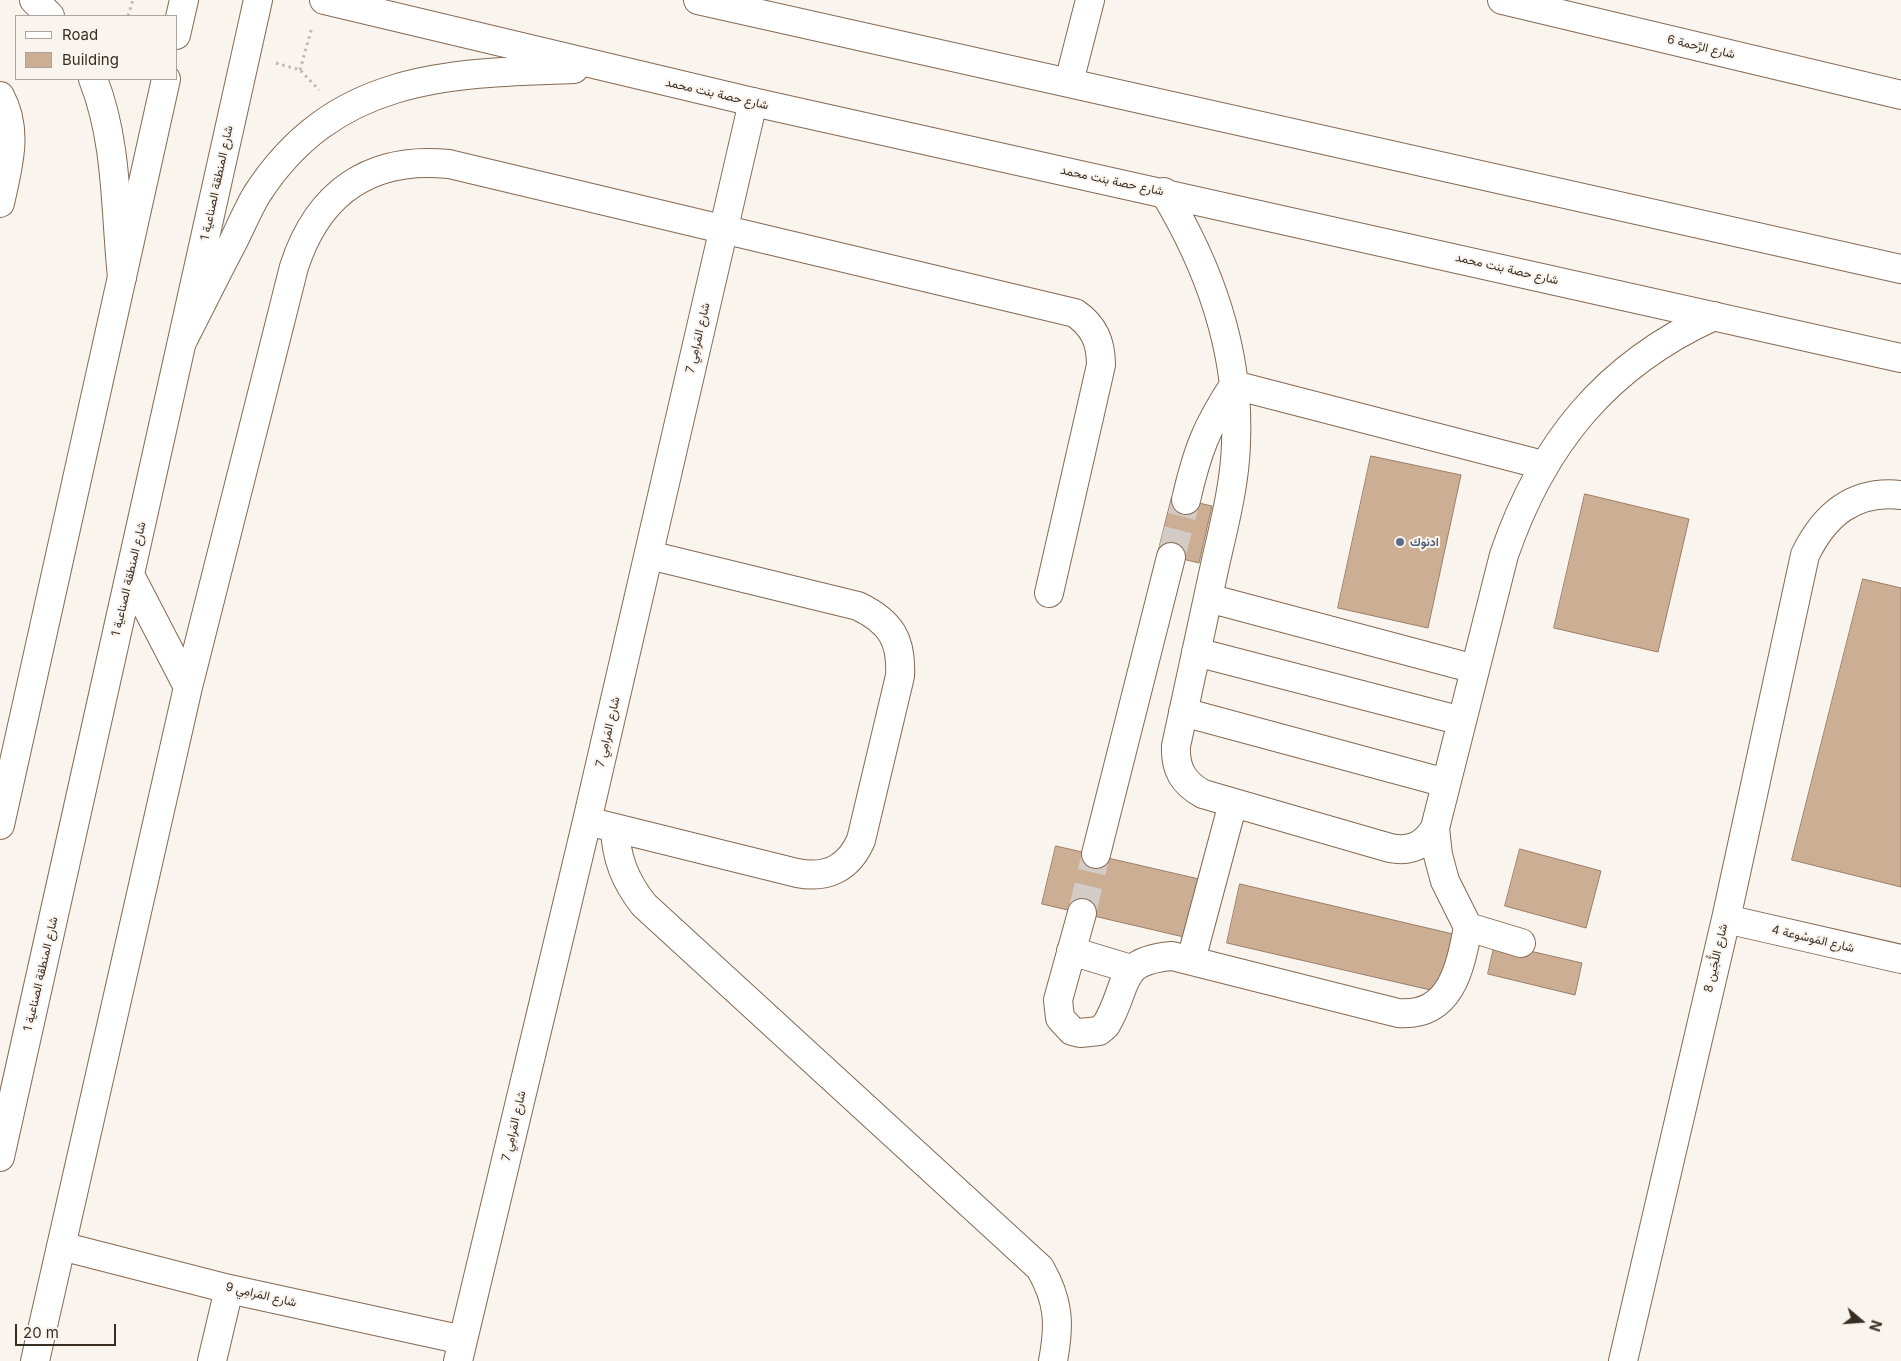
<!DOCTYPE html>
<meta charset="utf-8">
<style>
body{margin:0}
#map{position:relative;width:1901px;height:1361px;overflow:hidden;background:#faf4ef;font-family:Inter,sans-serif}
canvas{display:block}
.legend{position:absolute;left:15px;top:15px;width:162px;height:65px;box-sizing:border-box;background:#faf4ef;border:1px solid #aca49d;margin:0;padding:6px 9px;list-style:none;font-size:15px;color:#382d23}
.legend li{display:flex;align-items:center;gap:10px;height:25px}
.legend b{width:25px;border:1px solid #aca49d}
.north{position:absolute;left:1836px;top:1296px;width:50px;height:50px;-webkit-text-stroke:4px #faf4ef;paint-order:stroke;rotate:108deg;font-size:14px;font-weight:700;line-height:20px;text-align:center;color:#382d23}
.north::after{content:'';display:block;margin:auto;width:18px;height:22px;background:#382d23;clip-path:polygon(50% 0,100% 100%,50% 72%,0 100%)}
.scale{position:absolute;left:15px;top:1324px;width:101px;height:22px;box-sizing:border-box;border:2px solid #382d23;border-top:0;padding-left:6px;font-size:15px;line-height:18px;white-space:nowrap;color:#382d23;-webkit-text-stroke:4px #faf4ef;paint-order:stroke}
</style>
<div id="map">
<canvas width="1901" height="1361"></canvas>
<ul class="legend">
<li><b style="height:6px;background:#fff"></b>Road</li>
<li><b style="height:14px;background:#ccae95"></b>Building</li>
</ul>
<div class="north">N</div>
<div class="scale">20 m</div>
</div>
<script>
const g = document.querySelector('canvas').getContext('2d');
g.lineJoin = 'round';
function fillPath(path, color) { g.fillStyle = color; g.fill(path, 'evenodd'); }
function stroke(path, color, width, dash) { g.strokeStyle = color; g.lineWidth = width; g.lineCap = dash ? 'butt' : 'round'; g.setLineDash(dash || []); g.stroke(path); }
function drawText(font, color, halo, rows, align = 'center') {
  g.font = font + ' Inter,Vazirmatn,sans-serif'; g.lineWidth = 4; g.setLineDash([]); g.textBaseline = 'middle'; g.strokeStyle = halo; g.fillStyle = color; for (const [text, x, y, turn = 0] of rows) {
    g.save(); g.translate(x, y); g.rotate((+turn || 0) * Math.PI / 180); g.textAlign = isNaN(turn) ? turn : align; if (halo) g.strokeText(text, 0, 0); g.fillText(text, 0, 0); g.restore();
  }
}
const building = new Path2D(`
 M1371,456l90,19 -33,153 -90,-20z
 M1585,494l104,25 -31,133 -104,-24z
 M1172,497l40,9 -13,57 -41,-10z
 M1863,579l38,9v299l-109,-27z
 M1056,846l143,33 -15,58 -142,-33z
 M1520,849l81,22 -15,57 -81,-22z
 M1240,884l213,50 -14,58 -212,-49z
 M1495,943l87,20 -7,32 -87,-21z`);
const minorTunnel = new Path2D(`
 M1171,557l15,-57
 M1082,913l14,-59`);
const path = new Path2D(`
 M128,16l5,-16
 M276,63l24,7 19,20
 M300,70l12,-43`);
const minor = new Path2D(`
 M1502,0l399,95
 M176,35l8,-35
 M1069,82l21,-82
 M0,96c19,35 8,70 0,107
 M1164,192c46,76 76,160 72,251 -1,41 -12,82 -21,122 -13,61 -26,121 -39,181 -1,23 7,37 27,48l187,54c20,4 34,-2 45,-20l69,-273c38,-111 102,-190 210,-239
 M1186,500c11,-48 20,-73 48,-115l309,80
 M130,575l58,112
 M1208,598l267,71
 M1196,652l266,69
 M1183,712l263,71
 M587,821l210,52c30,6 52,-5 64,-33l39,-164c2,-36 -9,-54 -42,-70l-209,-51
 M0,825l166,-746
 M615,828c1,30 10,53 29,77l396,363c19,33 20,56 13,93
 M1096,854l75,-297
 M1082,913l-24,87 2,18 12,13 8,2 19,-2 7,-6c24,-40 9,-64 66,-69l226,57c53,4 62,-44 70,-86l-23,-46 -7,-26 -3,-27
 M1726,919l175,40
 M1468,927l53,16
 M1071,951l60,18
 M1191,960l42,-157
 M0,1157l258,-1157
 M61,1246l168,43 234,51
 M35,1361l153,-674 106,-420c24,-75 77,-111 155,-103l626,149c19,13 26,29 26,52l-52,228
 M212,1361l17,-72
 M458,1361l129,-540 166,-719
 M1623,1361l103,-442 79,-364c20,-41 49,-65 96,-60`);
const major = new Path2D(`
 M34,0l16,16
 M324,0l429,102 1148,256
 M698,0l1203,269
 M93,79c25,63 22,132 29,198
 M183,340c17,-33 33,-66 50,-98 8,-16 15,-33 24,-48 77,-119 190,-121 317,-125`);
const markers = [
 [1400,542,5,"#5c6f8a"]
];
const streetNames = [
 ["شارع الرَّحمة 6",1701,47,13],
 ["شارع حصة بنت محمد",717,94,13],
 ["شارع حصة بنت محمد",1112,181,12],
 ["شارع المنطقة الصناعية 1",217,183,-78],
 ["شارع حصة بنت محمد",1507,269,13],
 ["شارع المَرامِي 7",698,338,-77],
 ["شارع المنطقة الصناعية 1",129,579,-77],
 ["شارع المَرامِي 7",608,732,-77],
 ["شارع المَوسُوعة 4",1813,939,13],
 ["شارع اللُّجَين 8",1716,958,-77],
 ["شارع المنطقة الصناعية 1",41,974,-77],
 ["شارع المَرامِي 7",514,1126,-77],
 ["شارع المَرامِي 9",261,1295,13]
];
const serviceNames = [
 ["ادنوك",1410,542]
];
fillPath(building, '#ccae95');
stroke(building, '#9b7e67', 1);
stroke(minorTunnel, '#d3ccc6', 28, [28, 14]);
stroke(minor, '#846952', 30);
stroke(major, '#846952', 30);
stroke(path, '#beb7b0', 3, [2.5, 4]);
stroke(minor, '#fff', 28);
stroke(major, '#fff', 28);
for (const [x, y, r, color] of markers) { const dot = new Path2D(); dot.arc(x, y, r, 0, 2 * Math.PI); g.fillStyle = color; g.fill(dot); stroke(dot, '#faf4ef', 2); }
drawText('12px', '#382d23', '#faf4ef', streetNames);
drawText('bold 12px', '#4e5e75', '#faf4ef', serviceNames, 'left');
</script>
